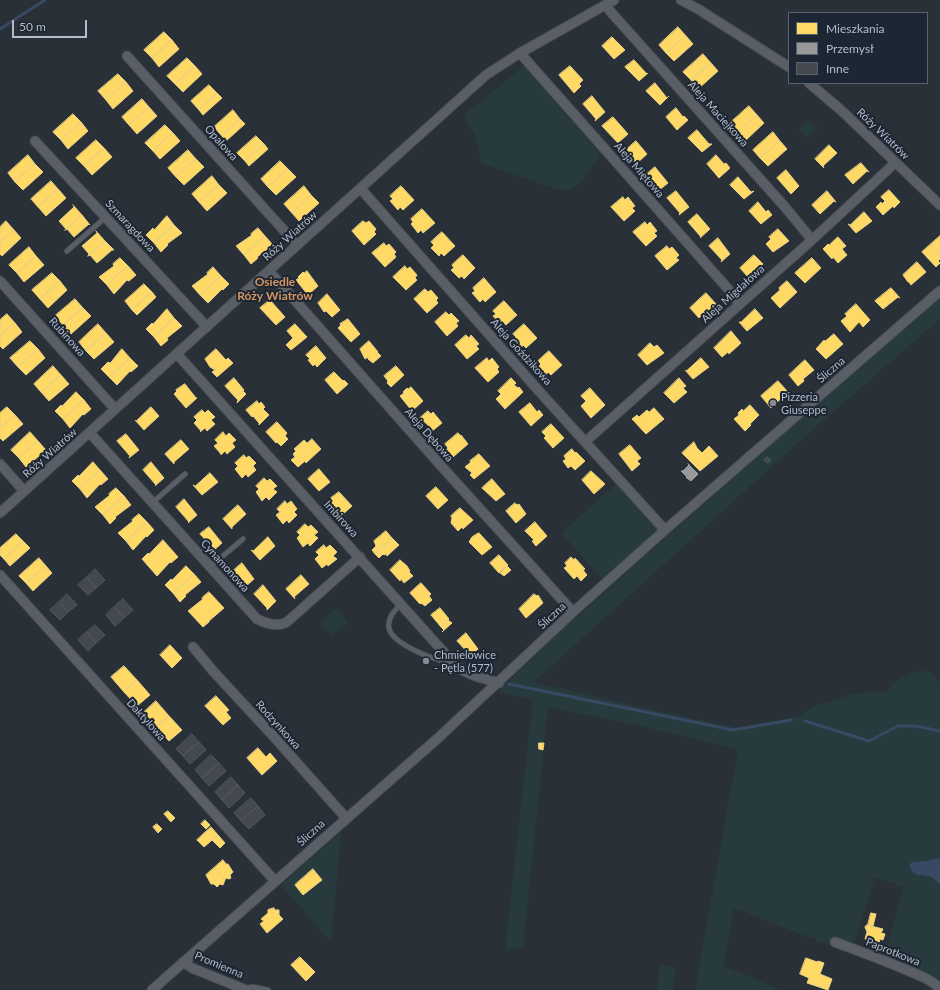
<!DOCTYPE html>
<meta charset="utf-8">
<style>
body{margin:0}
#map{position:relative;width:940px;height:990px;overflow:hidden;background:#2a3038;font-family:Lato,sans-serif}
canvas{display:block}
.legend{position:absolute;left:788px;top:12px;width:140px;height:72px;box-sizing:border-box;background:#1d2633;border:1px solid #59626f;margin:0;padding:5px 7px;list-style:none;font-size:12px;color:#b4bcc9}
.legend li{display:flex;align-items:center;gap:8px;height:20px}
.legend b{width:20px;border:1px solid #59626f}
.scale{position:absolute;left:12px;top:20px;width:75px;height:18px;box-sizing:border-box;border:2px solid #b4bcc9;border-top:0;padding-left:5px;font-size:12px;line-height:14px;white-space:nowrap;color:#b4bcc9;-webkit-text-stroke:3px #1d2633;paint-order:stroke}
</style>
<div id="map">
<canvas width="940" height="990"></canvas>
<ul class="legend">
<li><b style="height:11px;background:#ffd966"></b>Mieszkania</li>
<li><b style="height:11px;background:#999"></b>Przemysł</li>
<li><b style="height:11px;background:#444950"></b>Inne</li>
</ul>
<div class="scale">50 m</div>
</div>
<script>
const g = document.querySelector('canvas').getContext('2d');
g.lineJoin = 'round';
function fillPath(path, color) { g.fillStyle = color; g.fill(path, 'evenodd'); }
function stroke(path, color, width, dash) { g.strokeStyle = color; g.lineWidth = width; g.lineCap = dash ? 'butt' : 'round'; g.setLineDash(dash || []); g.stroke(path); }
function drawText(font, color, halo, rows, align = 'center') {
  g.font = font + ' Lato,sans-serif'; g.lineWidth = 4; g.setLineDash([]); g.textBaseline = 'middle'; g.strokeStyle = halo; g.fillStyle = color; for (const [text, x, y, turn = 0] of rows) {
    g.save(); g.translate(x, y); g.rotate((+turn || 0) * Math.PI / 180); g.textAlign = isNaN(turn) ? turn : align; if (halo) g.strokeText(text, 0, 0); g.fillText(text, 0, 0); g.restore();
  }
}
const green = new Path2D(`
 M525,65l76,90 -18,26 -12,8 -14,1 -76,-27 -5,-25 -12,-23z
 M809,120l8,8 -10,10 -8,-9z
 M940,296v23l-131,114 -275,249 101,24 102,22 61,-11 14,-10 37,-12 12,-2 24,-1c9,-10 21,-19 35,-21 3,-1 8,1 12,2l8,11v305l-56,-33 20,-69 -29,-10 -22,69 1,9 -120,-47 -11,58 58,24h-86l43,-240 -106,-26 -84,-17 -25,239 -18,4 28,-250 -35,-8 45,-45 315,-280z
 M616,484l43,46 -56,49 -42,-46z
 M336,608l12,14 -16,14 -12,-13z
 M341,832l-10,110 -50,-57z
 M660,965l16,3 -3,22h-16z`);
const water = new Path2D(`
 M939,858h1v27c-2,-2 -4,-5 -7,-7 -10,-5 -20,1 -24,-13l3,-3 14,-1z`);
const homes = new Path2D(`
 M678,27l8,9 -20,17 -7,-8z
 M164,32l8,8 -20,18 -8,-8z
 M686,36l7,8 -19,17 -8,-8z
 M612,37l13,13 -11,9 -12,-13z
 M172,40l7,9 -20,18 -7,-9z
 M703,54l8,9 -20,17 -8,-8z
 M187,58l8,8 -20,18 -8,-8z
 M634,60l13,14 1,-1 -9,8 -14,-14z
 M711,63l7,8 -20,18 -7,-9z
 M195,66l7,8 -19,18 -8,-8z
 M570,66l13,14 -4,4 2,2 -7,7 -15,-18z
 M118,74l8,8 -20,18 -8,-9z
 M126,82l7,9 -20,18 -7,-9z
 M655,83l12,15 2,-2 -9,9 -14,-14z
 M209,85l8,8 -18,17 -8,-9z
 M217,93l5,5 -19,17 -4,-5z
 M592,96l13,16 -10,9 1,-2 -13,-15z
 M142,99l7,8 -20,18 -7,-8z
 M749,106l8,9 -20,18 -8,-9z
 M149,107l8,9 -20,18 -8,-9z
 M676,108l7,9 1,-1 4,4 -11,10 -11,-13z
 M233,110l7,9 -18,17 -8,-9z
 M73,114l8,8 -20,18 -8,-8z
 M757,115l7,8 -19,18 -8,-8z
 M613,117l15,17 -10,9 -16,-17z
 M240,119l5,5 -19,17 -4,-5z
 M81,122l7,9 -20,18 -7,-9z
 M165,125l8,8 -20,18 -8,-8z
 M697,130l12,14h3l-10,8 -14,-14z
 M773,132l7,9 -20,17 -7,-8z
 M173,133l7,8 -20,18 -7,-8z
 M256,136l8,8 -19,17 -8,-8z
 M96,140l8,8 -20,18 -8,-8z
 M636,141l11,13 -11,10 -11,-13z
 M780,141l7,8 -19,17 -8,-8z
 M264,144l4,5 -19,17 -4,-5z
 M829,145l8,8 -14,13 1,2 -9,-9z
 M104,148l8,9 -20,18 -8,-9z
 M188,150l8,9 -20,18 -8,-9z
 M28,155l7,9 -20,18 -7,-9z
 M716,155l8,9 2,-1 4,5 -11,10 -12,-14z
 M196,159l8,8 -20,18 -8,-8z
 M280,161l8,8 -20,18 -7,-8z
 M861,163l8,9 -2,-1 -14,13 -8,-9z
 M35,164l8,8 -20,18 -8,-8z
 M655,167l13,16 -10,8 1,-2 -13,-14z
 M288,169l8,8 -20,18 -8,-8z
 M786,170l13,16 -8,8 -14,-16z
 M212,176l7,9 -20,17 -7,-8z
 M738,177l13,15 3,-1 -10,8 -14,-14z
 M51,181l7,8 -20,18 -7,-8z
 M219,185l8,8 -20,18 -8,-9z
 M304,186l7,9 -19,18 -8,-9z
 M401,186l13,14 -11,10 -3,-3 -2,3 -8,-9 3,-2 -3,-3z
 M58,189l8,9 -20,18 -8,-9z
 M889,190l11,12 -6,6 -1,-2 -10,9 -7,-8 5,-5 1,2 3,-3 -4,-4z
 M676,191l13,16 -10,8 1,-2 -13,-15z
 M827,191l9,11 -2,-1 -14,13 -8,-9z
 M311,195l8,8 -20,18 -7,-8z
 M623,197l2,3 3,-3 7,9 -3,2 3,3 -11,10 -13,-14z
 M758,202l8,10 2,-2 4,5 -11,9 -12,-13z
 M73,205l9,10 -17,15 1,-1 -7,-8 15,-14z
 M422,209l13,14 -12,10 -2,-3 -3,3 -7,-9 2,-2 -2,-3z
 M864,212l8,9 -16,12 -8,-9 2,1z
 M697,214l13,15 -10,9 1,-1 -13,-15z
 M82,215l8,10 -1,-1 -15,13 -7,-8 -2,1z
 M167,216l7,9 -20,18 -8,-8 7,-7 1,2z
 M6,221l8,9 -14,12v-15z
 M363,221l3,2 3,-2 7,8 -2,3 2,2 -12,11 -12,-14z
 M645,222l2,3 3,-3 7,9 -3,2 3,3 -11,10 -13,-14z
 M174,225l8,8 -15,11 1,1 -7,7 -7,-9z
 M258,228l7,8 -21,19 -8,-9 16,-11 -1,-1z
 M778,229l11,12 -16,11 -7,-8 5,-5 -2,-2z
 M14,230l7,8 -19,18 -2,-2v-12z
 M96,231l9,10 -17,15 1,-2 -7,-8 15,-13z
 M442,232l13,14 -11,10 -3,-3 -2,3 -8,-8 3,-3 -3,-3z
 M265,236l8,9 -16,12 1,1 -7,6 -7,-9z
 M940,236v18l-9,-10z
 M838,237l8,9 -4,3 5,6 -9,8 -5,-6 -1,2 -9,-10 5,-5 1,1z
 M718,238l12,16 -9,8 1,-2 -13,-14z
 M105,241l9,9h-2l-15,13 -7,-8 -2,1z
 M384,243l2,3 3,-2 7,8 -2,2 2,3 -11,10 -13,-14z
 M931,244l9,10v5l-2,2 2,2 -4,4 -14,-15z
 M667,246l2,3 3,-2 7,8 -3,3 3,2 -12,10 -12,-14z
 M29,247l7,9 -19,17 -8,-8z
 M463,255l12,13 -11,11 -2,-3 -3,2 -8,-8 3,-2 -2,-3z
 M754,255l9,9 -15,13 -8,-9z
 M36,256l8,9 -20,17 -7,-9z
 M120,258l8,8 -21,19 -8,-8 15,-11 -1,-2z
 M812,258l9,10 -16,15 -10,-10z
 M917,262l9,10 -15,13 -2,-3h-1l-5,-7z
 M128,266l8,9 -7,6 -2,-1 -13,14 -7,-9z
 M405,266l2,3 3,-2 7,8 -2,3 2,2 -11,10 -13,-13z
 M213,267l8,9 -21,19 -8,-9 16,-12 -1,-1z
 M307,271l11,15 -10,9 -12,-15 3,-2 -1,-1 5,-5 1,1z
 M52,273l8,8 -20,18 -8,-9z
 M221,276l8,8 -6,6 -1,-1 -14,14 -8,-8z
 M484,278l12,14 -11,10 -2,-3 -3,3 -8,-9 3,-2 -2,-3z
 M60,281l7,9 -19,18 -8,-9z
 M787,281l10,11 -17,16 -9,-10 9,-8 -1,-2z
 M144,284l8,8 -20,18 -7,-9z
 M891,288l9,10 -2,-1 -15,12 -8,-8z
 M425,289l3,3 3,-2 7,8 -2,2 2,3 -11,10 -13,-14z
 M152,292l4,5 -19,18 -5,-5z
 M706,293l11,12 -11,10 -2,-2 -5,5 -9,-10z
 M327,294l13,16 -8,7 -6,-6 -2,1 -6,-9z
 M75,299l8,9 -20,17 -8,-9z
 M270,300l15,17 -9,8 -16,-17z
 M504,301l13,14 -11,10 -3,-3 -2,3 -8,-9 3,-2 -3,-3z
 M856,304l14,16 -7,7 -4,-5 -9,10 -9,-11 6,-5 -2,-2z
 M83,308l8,8 -20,18 -8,-9z
 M167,309l7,9 -20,19 -8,-8 6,-6 1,1z
 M755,309l8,9 -16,13 -8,-9h2z
 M446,312l3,3 2,-2 8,8 -3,2 2,3 -11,10 -12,-14z
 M7,314l8,9 -15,13v-16z
 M174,318l8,8 -15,12 1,2 -7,6 -7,-9z
 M348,319l12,15 -9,8 -13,-14 3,-3 -1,-1z
 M15,323l7,9 -19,17 -3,-3v-10z
 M98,324l8,9 -20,18 -7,-9z
 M295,324l12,13 -16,13 -5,-5 7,-7 -6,-7z
 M524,324l13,14 -11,10 -3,-3 -2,3 -8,-9 3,-2 -3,-3z
 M731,331l10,12 -12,11 -1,-2 -6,5 -8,-9z
 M106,333l8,9 -20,17 -8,-8z
 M834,334l9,10 -17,15 -10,-10 8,-9 1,1z
 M466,335l3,3 2,-3 8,9 -3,2 3,3 -12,10 -12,-14z
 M30,341l8,8 -20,18 -8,-9z
 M369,341l9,11h-1l4,4 -8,7 -5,-4v-2l-3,2 -5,-10z
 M650,343l4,4 3,-2 7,8 -17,12 -9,-10z
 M316,346l10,12 -9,9 -2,-3 -2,2 -5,-6 2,-1 -4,-4z
 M38,349l7,9 -19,17 -8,-8z
 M122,349l8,9 -21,19 -8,-8 7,-7 2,1z
 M216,349l10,11 2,-2 5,5 -16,14 -5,-5 3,-2 -5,-3 -5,-8z
 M549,351l13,14 -11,10 -3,-3 -2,3 -8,-8 3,-3 -3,-3z
 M130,358l8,8 -7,6 -1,-1 -13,14 -8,-8z
 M487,358l2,3 3,-3 7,9 -2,2 2,3 -11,10 -13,-14z
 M701,358l8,9 -16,12 -8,-9 1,1z
 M805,360l9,10 -11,9 1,2 -6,5 -9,-11z
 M53,366l8,9 -20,17 -7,-8z
 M396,366l8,9 -13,12 -4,-4 1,-2 -4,-5z
 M334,372l9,9 1,-1 4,4 -11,10 -12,-14z
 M61,375l8,9 -20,17 -8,-9z
 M234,378l10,12 -9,7 -10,-11z
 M511,378l5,5 -2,2 4,3 1,-1 4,5 -18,17 -9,-10 5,-5 -3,-3z
 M679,378l7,8 -3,2 4,4 -13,11 -10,-10z
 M778,381l10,11 -17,16 -10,-12z
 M185,384l11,14h1l-11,10 -12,-14 3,-3 -1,-1z
 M411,387l12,14 -11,10 -12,-15 4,-3 -1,-1 4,-4 1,1z
 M590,388l15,17 -14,13 -10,-12 5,-5 -5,-5z
 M243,391l3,3 -9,9 1,-3 -3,-3z
 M76,392l8,8 -21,19 -8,-8 6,-6 1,1z
 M84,400l7,9 -7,6 -1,-1 -13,14 -7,-9z
 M257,401l2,3 2,-2 4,5 -2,2 6,6 -10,10v-2l-6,-7 -1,1 -6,-7z
 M530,403l7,9 2,-2 4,5 -12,11 -12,-14z
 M750,405l9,10 -9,9 1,1 -6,6 -11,-12 5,-4 -1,-2 4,-4 1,2z
 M7,407l8,8 -15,13v-15z
 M151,407l8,9 -15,14 -9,-10 1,1z
 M654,408l10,11 -18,15 -14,-15 5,-4 4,4 -2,-2 8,-7 2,2z
 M202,410l3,3 3,-3 7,7 -4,3 4,4 -8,7 -2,-3 -5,4 1,-1 -7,-8 3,-3 -3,-3z
 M428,411l3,3 2,-2 9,11 -11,9 -4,-5 2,-1 -9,-8z
 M15,415l8,9 -20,17 -3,-3v-10z
 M277,422l10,11 -2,3 3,3 -7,7 -4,-4 -1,1 -10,-11z
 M551,424l13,14 -11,10 -9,-10 2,-2 -4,-4z
 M30,432l8,9 -19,17 -8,-8z
 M223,432l3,4 3,-3 7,7 -4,3 3,4 -8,7 -2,-3 -4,4v-1l-7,-8 4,-3 -3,-3z
 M458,433l3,3v-1l7,9 -15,13 -7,-7 2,-2 -3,-4z
 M126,434l13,16 -10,8 1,-2 -13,-15z
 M312,439l9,10 -15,14 -1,-2 -7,6 -7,-7 4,-3 -2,-3 3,-3 -2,-2 10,-9 3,3z
 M181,440l8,9 -15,13v2l-9,-10z
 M38,441l8,9 -20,17 -7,-9z
 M694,442l3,6 5,5 7,-7 9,10 -18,15 -18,-18z
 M630,445l11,13 -4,3 3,3 -8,7 -13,-17z
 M572,449l3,4 1,-1 9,9 -10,9 -4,-4 -3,2 -5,-7 3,-2 -2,-3z
 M479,454l11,12 -16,13 -4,-4 2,-2 -7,-6 6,-5 -1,-1z
 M244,455l2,3 3,-2 7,7 -3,3 3,4 -8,7 -2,-3 -4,4 -7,-9 3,-3 -3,-3z
 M93,462l7,8 -20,19 -8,-8 6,-6 1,1z
 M151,462l13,16 -9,8 1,-1 -13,-15z
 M319,469l11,13 -11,9 -11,-12z
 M100,470l8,9 -7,6 -1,-1 -13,14 -7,-9z
 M591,471l14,13 -11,10 -12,-14z
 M210,473l8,9 -16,13 -9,-10 2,1z
 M264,478l3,3 3,-2 7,7 -4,3 4,3 -8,8 -3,-3 -4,4 -6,-9 3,-3 -3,-3z
 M492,479l13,15 -9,7 -14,-13z
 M436,487l12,13 -10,9 -12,-13z
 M116,488l8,8 -21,19 -8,-8 15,-12 -1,-1z
 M339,492l13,14 -11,10 -12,-14 3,-3 -1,-1z
 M124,496l7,9 -16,12 1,1 -6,6 -7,-9z
 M184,499l13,16 -9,8 1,-1 -13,-15z
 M285,501l2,3 4,-3 6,8 -3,3 3,3 -8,8 -2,-3 -4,4 -7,-9 4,-3 -3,-3z
 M515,503l2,2 2,-1 7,10 -10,9 -10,-12z
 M238,505l8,9 -14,13v2l-9,-10z
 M460,508l13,12 -10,9 -1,-2 -4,4 -7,-8 1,-5 -1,-2z
 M139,514l8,8 -21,19 -8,-8 15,-12 -1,-1z
 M147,522l7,8 -7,7 -1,-1 -13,14 -7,-9z
 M535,522l12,14 -11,10 -4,-5 2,-1 -9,-9z
 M305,524l3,3 3,-2 7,7 -4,3 4,3 -8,8 -2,-3 -5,4 -6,-9 3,-3 -3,-3z
 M209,527l13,16 -9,8 1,-2 -14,-15z
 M386,531l6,7 -17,16 -3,-4 4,-4 -2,-5z
 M479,533l13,14 -10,8 -13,-13 3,-5z
 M16,534l7,7 -19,18 -4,-4v-7z
 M268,537l7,9 -15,14 -9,-10 2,1z
 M392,538l7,7 -12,11 -1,-2 -2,1 -1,-1 -4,4 -4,-4z
 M163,540l15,17 -7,6 -1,-1 -13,14 -15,-17 6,-6 1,1z
 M23,541l7,7 -20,18 -6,-7z
 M324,545l2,3 4,-3 7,7 -4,4 4,3 -9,7 -1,-2 -5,4 -7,-9 4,-4 -3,-3z
 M499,555l9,10 -9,8 -9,-10z
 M571,557l3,3 1,-2 10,11 -2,1 4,5 -6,6 -4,-5 -3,3 -10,-11 3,-2 -2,-3z
 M39,558l7,8 -20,17 -7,-7z
 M400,560l7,6 3,5 -1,1 4,4 -9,7 -3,-4 -1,2 -10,-11z
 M242,563l12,16 -9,8 1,-2 -13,-14z
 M46,566l6,7 -19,18 -7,-8z
 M186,566l8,8 -21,19 -8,-8 6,-6 1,1z
 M507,566l4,4 -7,6 -4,-3z
 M194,574l7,8 -16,13 1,1 -6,6 -7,-9z
 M301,575l8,9 -15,13 1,2 -9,-10z
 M421,583l10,11 -2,2 3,4 -7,6 -4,-3 -1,1 -10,-11z
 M263,585l13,16 -9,9v-2l-13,-14z
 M209,592l15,16 -15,13v1l-6,5 -15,-16 15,-12 -1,-1z
 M534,594l3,2 1,-1 5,8 -17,15 -7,-9z
 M440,608l9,11 -8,8 -10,-12z
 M448,620l4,3 -10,9 2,-2 -3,-3z
 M466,633l12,16 -9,8 1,-2 -13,-14z
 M170,645l12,13 -10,10 -12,-13z
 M124,666l13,14 -13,12 -13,-15z
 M137,680l13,15 -13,11 -13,-14z
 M216,696l13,14 -3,2 5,6 -8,7 -18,-19z
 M156,701l13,15 -13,11 -13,-14z
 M169,716l13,14 -13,11 -13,-14z
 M539,743h5l-1,7 -4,-1z
 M258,748l8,9 4,-4 7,8 -15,14 -15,-17z
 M168,811l7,7 -4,4 -7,-8z
 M205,820l5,5 -4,4 -5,-5z
 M157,824l5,5 -4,4 -5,-6z
 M211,827l7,8 -14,12 -7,-7z
 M218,835l7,8 -5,5 -8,-8z
 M223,860l3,4h2l5,8 -3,3 1,3 -2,1 -3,-1 -1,2 -11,-12z
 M214,868l11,12 -2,5 -3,-1 -3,3 -3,-3h-3l-5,-9z
 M313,869l9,11 -19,15 -8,-10z
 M274,908l1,2h4v5l4,4 -16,14 -7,-9 4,-3 -3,-2 7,-6v-3z
 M871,913l5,1 -3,12 -5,-1z
 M867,925l16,4 -2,4 4,1 -2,6 -3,-1 -1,4 -14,-4 2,-7 -2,-5z
 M300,957l15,15 -9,9 -15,-16z
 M806,958l11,4 1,-1 6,2 -4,11 12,5 -4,11 -21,-7 2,-5 -9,-4z`);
const industry = new Path2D(`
 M688,464l10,10 -7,7 -4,-3h-1l1,-1 -6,-6h2l6,-6z`);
const stream = new Path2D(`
 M0,29l45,-29
 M509,684l224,46 58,-10
 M805,721l64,20 29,-15h18l24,5`);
const building = new Path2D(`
 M767,457l4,3 -3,3 -4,-3z
 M95,569l10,11 -9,8 -9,-11z
 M87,577l9,11 -8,7 -10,-10z
 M67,594l10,11 -9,7 -9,-10z
 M123,599l10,11 -9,8 -10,-11z
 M59,602l9,10 -8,8 -10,-10z
 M114,607l10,11 -9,8 -9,-11z
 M95,625l10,10 -9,8 -9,-11z
 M87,632l9,11 -8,8 -10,-11z
 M192,734l7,8 -16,14 -7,-7z
 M199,742l7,8 -16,14 -7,-8z
 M211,755l8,8 -17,15 -7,-8z
 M219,763l7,8 -17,15 -7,-8z
 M231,777l7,8 -16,15 -7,-8z
 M238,785l7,8 -16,15 -7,-8z
 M251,798l7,8 -17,15 -7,-8z
 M258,806l7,9 -16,14 -8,-8z`);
const lane = new Path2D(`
 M67,251l39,-34
 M152,503l33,-29
 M210,567l33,-28
 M401,604c-6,6 -14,14 -12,24 3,16 48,34 62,34
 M245,988l8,-1 15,3`);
const street = new Path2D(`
 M681,0l17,9 91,58
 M606,5l4,6 175,196 27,33
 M520,53l209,237 10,14
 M127,56l170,189
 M809,83l33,28 98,94
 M35,141l172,186
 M361,189l177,201 127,140
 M269,271l174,197 130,144
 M0,281l115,128
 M177,354l279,312c13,10 27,12 43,17
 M90,433l167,186c10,5 21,8 30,3l73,-65
 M585,442l227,-202 83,-77
 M0,464l24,27
 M0,513l486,-438 34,-22 94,-53
 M0,575l275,306
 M193,647l20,24 61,66 72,81
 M835,942c26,10 51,19 76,30 10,4 21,8 29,17
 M183,962l9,6 54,22
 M152,990l285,-251 136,-127 92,-82 275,-239`);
const markers = [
 [773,403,4,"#848b96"],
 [426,661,4,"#848b96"]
];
const streetNames = [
 ["Aleja Maciejkowa",718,114,48],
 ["Róży Wiatrów",883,134,44],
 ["Opalowa",221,143,48],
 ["Aleja Miętowa",639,170,49],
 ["Szmaragdowa",130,226,47],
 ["Róży Wiatrów",290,236,-42],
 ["Aleja Migdałowa",733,294,-42],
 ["Rubinowa",67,337,48],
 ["Aleja Goździkowa",521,352,48],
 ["Śliczna",831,370,-41],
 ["Aleja Dębowa",429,435,49],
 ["Róży Wiatrów",50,453,-42],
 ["Imbirowa",341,519,48],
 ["Cynamonowa",225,566,48],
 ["Śliczna",552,616,-43],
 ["Daktylowa",146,720,48],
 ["Rodzynkowa",278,725,48],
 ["Śliczna",311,833,-42],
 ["Paprotkowa",893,952,22],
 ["Promienna",219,965,23]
];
const poiNames = [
 ["Pizzeria",781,397],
 ["Giuseppe",781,410],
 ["Chmielowice",434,655],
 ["- Pętla (577)",434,668]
];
const neighbourhoodNames = [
 ["Osiedle",275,282],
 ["Róży Wiatrów",275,296]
];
fillPath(green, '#273a3e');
fillPath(water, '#384963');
fillPath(homes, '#ffd966');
stroke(homes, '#e8d084', 1);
fillPath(industry, '#999');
stroke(industry, '#a1a4a7', 1);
stroke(stream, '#384963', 3);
fillPath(building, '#444950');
stroke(building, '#52575f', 1);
stroke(lane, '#484c53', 6);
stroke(street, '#484c53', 11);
stroke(lane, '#5a5e66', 4.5);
stroke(street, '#5a5e66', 9);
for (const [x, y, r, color] of markers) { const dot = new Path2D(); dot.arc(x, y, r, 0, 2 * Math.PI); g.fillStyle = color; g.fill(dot); stroke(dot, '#1d2633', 1.5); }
drawText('11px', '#b4bcc9', '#1d2633', streetNames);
drawText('11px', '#b4bcc9', '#1d2633', poiNames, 'left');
drawText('bold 12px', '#d59563', '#1d2633', neighbourhoodNames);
</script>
